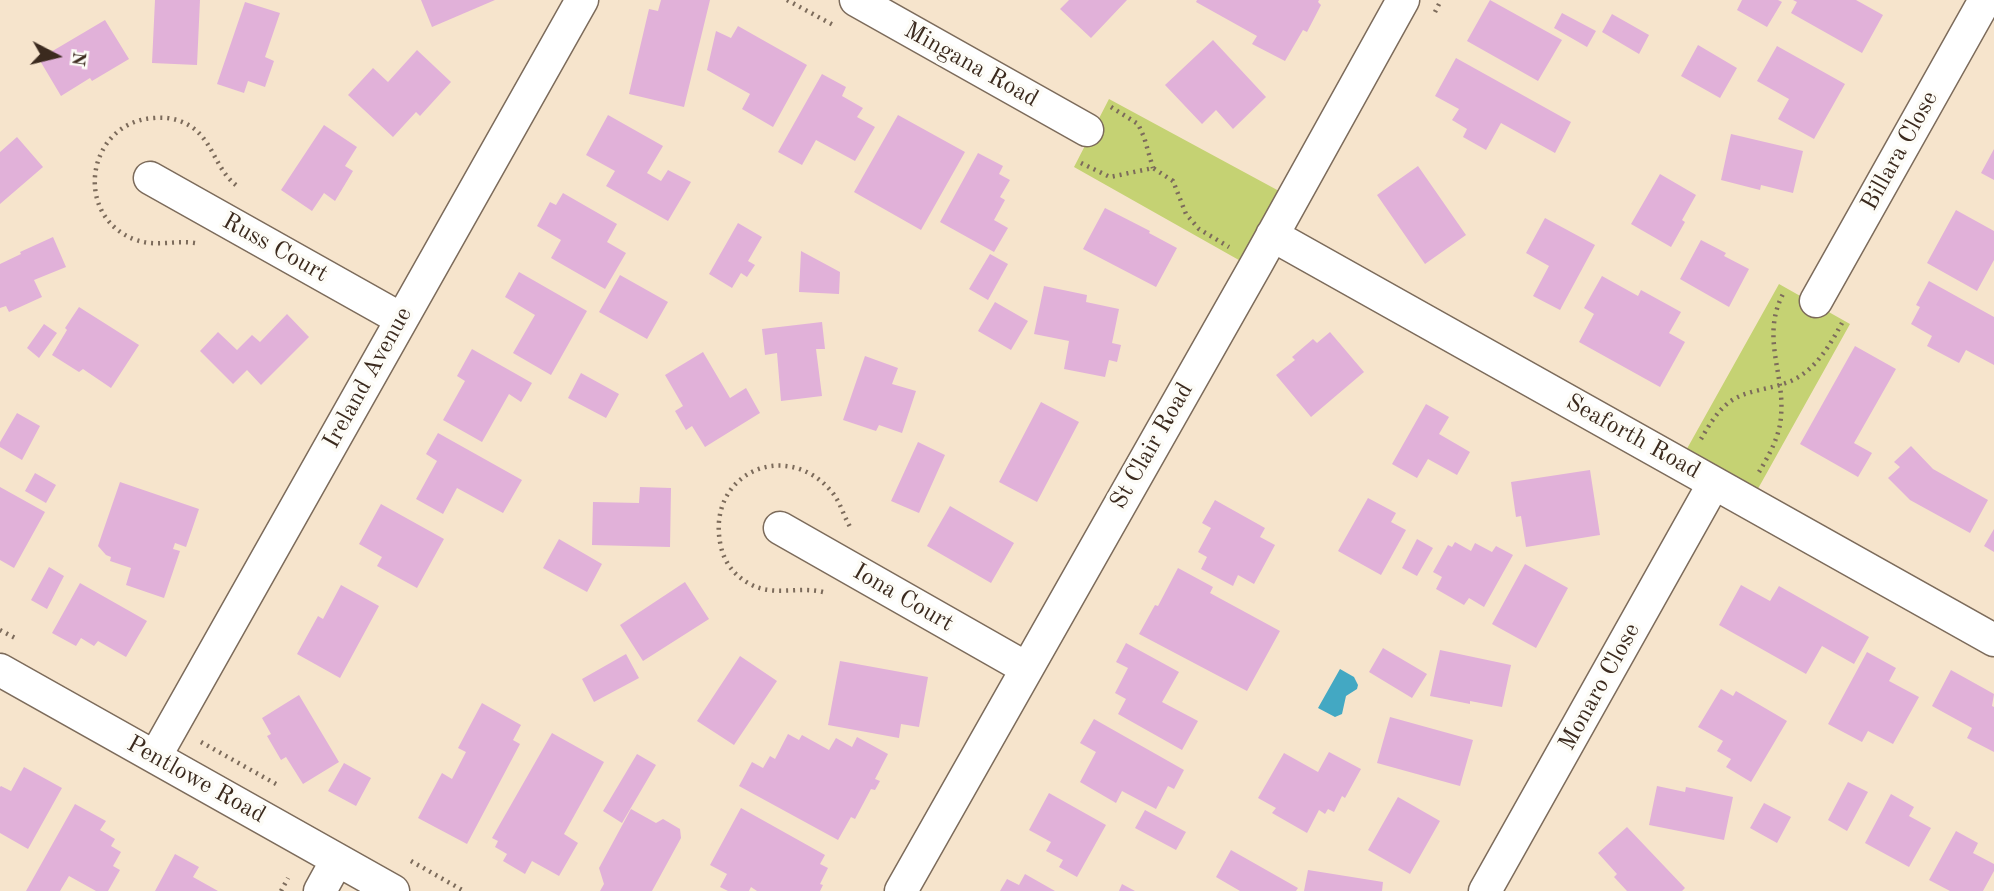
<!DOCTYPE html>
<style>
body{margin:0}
#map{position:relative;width:1994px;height:891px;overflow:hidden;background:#f6e4cc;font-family:"Old Standard TT",serif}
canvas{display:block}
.north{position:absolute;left:21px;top:21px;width:70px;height:70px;-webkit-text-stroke:5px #fdfcf7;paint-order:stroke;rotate:97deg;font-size:19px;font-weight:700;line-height:28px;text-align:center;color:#3b2a1e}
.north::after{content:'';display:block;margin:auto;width:24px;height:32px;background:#3b2a1e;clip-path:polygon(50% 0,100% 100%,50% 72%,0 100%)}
</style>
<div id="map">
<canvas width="1994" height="891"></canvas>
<div class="north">N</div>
</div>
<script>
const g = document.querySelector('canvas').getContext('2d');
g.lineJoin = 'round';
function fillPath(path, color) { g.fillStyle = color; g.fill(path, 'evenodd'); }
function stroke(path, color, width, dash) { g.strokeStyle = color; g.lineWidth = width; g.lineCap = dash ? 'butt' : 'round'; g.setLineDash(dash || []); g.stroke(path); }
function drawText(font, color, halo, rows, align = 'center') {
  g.font = font + ' "Old Standard TT",serif'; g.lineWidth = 7; g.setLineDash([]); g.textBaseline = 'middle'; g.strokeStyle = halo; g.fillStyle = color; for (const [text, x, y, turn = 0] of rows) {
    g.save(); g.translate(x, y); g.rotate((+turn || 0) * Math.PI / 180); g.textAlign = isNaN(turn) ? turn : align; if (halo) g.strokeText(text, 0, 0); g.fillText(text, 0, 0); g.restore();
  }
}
const green = new Path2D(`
 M1109,99l183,99 -39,70 -179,-101z
 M1779,284l71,40 -100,179 -71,-40z`);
const water = new Path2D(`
 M1340,669l14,8 4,8 -1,4 -11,7 -4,18 -7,3 -17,-9z`);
const building = new Path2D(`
 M155,0h45l-3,65 -45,-2z
 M421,0h74l-63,27z
 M661,0h49l-26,107 -55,-13 20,-85 9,2z
 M1069,0h58l-36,38 -31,-29z
 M1197,0h122l-1,2 3,3 -14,27 -4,-2 -18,31 -33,-17 5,-8 -61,-34z
 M1490,0l72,40 -24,41 -71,-40z
 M1742,0h36l4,2 -15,25 -30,-17z
 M1793,0h63l27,15 -21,38 -71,-40 6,-11z
 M245,2l35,11 -15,44 9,4 -9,26 -17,-6 -4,12 -27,-9z
 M1562,13l34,18 -9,16 -33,-19z
 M1612,14l37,21 -10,19 -37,-22z
 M105,20l24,39 -37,22 -2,-3 -29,18 -22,-37z
 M738,26l69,39 -34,62 -31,-18 8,-15 -43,-24 9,-39 15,7z
 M1213,40l53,57 -33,32 -17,-19 -14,14 -37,-39z
 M1698,45l39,23 -17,30 -39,-22z
 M1777,46l68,38 -31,55 -36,-20 11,-20 -32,-18z
 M417,50l34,32 -31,34 -4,-4 -23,25 -45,-42 25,-27 15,14z
 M1456,58l115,64 -16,31 -54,-30 -15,27 -23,-13 4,-8 -15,-9 7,-11 -24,-13z
 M822,74l24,13 -4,9 21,12 -6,9 18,10 -20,34 -39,-21 -14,25 -24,-13z
 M608,115l55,31 -16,27 14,8 7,-11 23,12 -23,39 -62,-35 9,-15 -29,-16z
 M898,115l67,37 -44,78 -67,-38z
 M324,125l33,22 -12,19 8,5 -18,30 -11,-8 -12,18 -31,-21z
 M1731,134l72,17 -10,42 -32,-8 -1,5 -39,-10z
 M17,137l26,30 -43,37v-52z
 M1994,149v31l-13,-7z
 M978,153l25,13 -4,8 11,6 -10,17 5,3 -11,20 14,8 -14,24 -54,-30z
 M1418,166l48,69 -41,29 -48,-69z
 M1660,174l36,21 -14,25 3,2 -14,25 -40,-23z
 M563,193l54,31 -10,18 19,11 -21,36 -54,-31 10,-18 -24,-14 13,-24 6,3z
 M1105,208l45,23 -1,2 28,15 -21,39 -73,-38z
 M1956,210l38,21v29l-17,31 -50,-28z
 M1545,218l50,27 -35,65 -27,-14 16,-30 -23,-13z
 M738,223l24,14 -14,24 7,4 -8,12 -6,-4 -9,15 -23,-14z
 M53,237l13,30 -32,13 8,17 -33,15 -3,-6 -6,2v-44l21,-10 -1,-2z
 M1701,240l25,13 -2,3 25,13 -20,38 -49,-28z
 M801,251l39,21 -1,22 -40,-2z
 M990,254l18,10 -20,36 -19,-11z
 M519,272l68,39 -36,64 -38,-22 22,-38 -30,-18z
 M620,275l48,27 -21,37 -48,-27z
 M1602,276l36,20 3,-6 40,22 -12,21 16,9 -25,45 -81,-45 15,-28 -10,-6z
 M1929,281l65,36v48l-28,-15 -7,13 -32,-17 5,-10 -21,-12 9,-17 -4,-2z
 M1044,286l43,9 -1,7 33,7 -7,34 9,2 -4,17 -8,-2 -4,17 -41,-8 5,-28 -35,-7z
 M995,302l33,19 -17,29 -33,-19z
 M79,307l60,38 -28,43 -28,-19 -4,3 -27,-17 15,-25 -2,-2z
 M287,314l22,23 -48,48 -14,-15 -14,14 -33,-33 18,-19 19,18 15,-15 8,7z
 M822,322l3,27h-9l6,47 -41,5 -4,-48 -12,2 -3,-26z
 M44,324l13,9 -18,25 -12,-10z
 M1330,332l34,40 -53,45 -35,-42 19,-15 -3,-3 21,-18 4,4z
 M1855,346l41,23 -42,74 18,10 -14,24 -58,-33z
 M472,349l60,34 -11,19 -12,-8 -27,48 -39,-22 22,-39 -8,-5z
 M703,352l27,46 16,-10 14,25 -55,34 -13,-21 -6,4 -11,-19 8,-5 -18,-31z
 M865,356l33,12 -6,16 24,7 -14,42 -23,-8 -3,6 -33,-11z
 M581,373l38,21 -13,24 -38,-20z
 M1041,402l38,20 -42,80 -38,-20z
 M1426,404l23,13 -10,17 31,18 -13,23 -29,-16 -11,19 -25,-14z
 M17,413l23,13 -18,34 -22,-13v-5z
 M438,433l84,47 -19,33 -46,-25 -14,26 -27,-15 21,-38 -11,-7z
 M918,442l27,13 -26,58 -28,-12z
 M1911,446l22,23 55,31 -18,33 -60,-33 -22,-22 12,-11 -6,-5z
 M1590,470l10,65 -74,12 -5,-31 -5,1 -5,-35z
 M35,473l21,12 -10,18 -21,-12z
 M120,482l79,27 -13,38 -11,-4 -2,6 7,2 -16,47 -38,-13 5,-17 -21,-7 1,-4 -5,-2 -8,-9z
 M0,487l45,25 -31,56 -14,-8z
 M640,487l31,1 -1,59 -78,-2 1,-43 46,1z
 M1368,498l28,15 -5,9 15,8 -25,45 -43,-24z
 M1215,500l50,28 -5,9 15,8 -21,39 -16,-9 -5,11 -32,-17 6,-12 -9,-5 13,-24 -9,-5z
 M381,504l63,35 -27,49 -40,-22 5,-9 -23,-13z
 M950,506l64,37 -23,40 -64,-37z
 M1994,529v23l-10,-6z
 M559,539l43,25 -15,28 -44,-24z
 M1417,539l16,9 -16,28 -15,-8z
 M1455,542l16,9 4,-8 17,9 4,-6 17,9 -29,52 -15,-9 -5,7 -28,-16 6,-12 -9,-5 15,-27 4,2z
 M1525,564l43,24 -32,60 -44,-24z
 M49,567l15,9 -17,33 -16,-9z
 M1178,568l35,19 -3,6 70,38 -33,60 -108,-57 16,-29 3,1z
 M685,582l24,37 -66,42 -23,-36z
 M80,583l67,38 -21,36 -28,-16 -4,5 -13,-8 -5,8 -24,-13z
 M341,585l38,21 -39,72 -43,-24 21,-38 5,3z
 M1741,585l29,16 9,-15 90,51 -15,27 -32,-18 -16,28 -87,-49z
 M1126,643l53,29 -17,30 36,19 -16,29 -64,-36 8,-15 -11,-6 13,-25 -12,-6z
 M1383,648l44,26 -15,24 -43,-26z
 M1440,650l71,15 -9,42 -32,-6v3l-40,-8z
 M1867,652l29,16 -7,13 30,16 -26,47 -25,-13 -6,11 -34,-18z
 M626,654l13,24 -45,24 -12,-23z
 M740,656l37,25 -43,64 -37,-24z
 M840,661l88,16 -9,50 -18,-3 -2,14 -71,-13z
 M1951,670l43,24 -2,12 2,1v45l-27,-14 5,-10 -40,-22z
 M1721,689l12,7 3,-5 51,30 -36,61 -25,-15 5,-8 -14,-8 6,-10 -25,-14z
 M299,695l40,67 -36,22 -17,-27 -5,3 -14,-24 4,-2 -9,-16z
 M482,703l39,22 -8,15 7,4 -53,100 -49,-26 24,-45 10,6 14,-27 -8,-4z
 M1390,717l83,23 -13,46 -83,-23z
 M1094,719l90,51 -10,19 -6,-3 -12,23 -34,-18 -6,12 -36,-21 16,-30 -16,-9z
 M552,733l52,29 -40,72 14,9 -19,33 -27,-15 -7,13 -22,-13 4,-7 -12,-7 3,-6 -6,-3z
 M788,734l11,6 3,-5 27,15 7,-12 16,9 5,-10 31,17 -13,25 5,2 -5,9 -4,-1 -16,30 -4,-2 -13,23 -99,-54 13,-24 11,6 7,-12 5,3z
 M1329,752l32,17 -16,29 -3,-2 -8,16 -6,-3 -3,5 -6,-4 -12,23 -35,-20 4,-5 -18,-10 26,-45 34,19z
 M637,754l19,11 -34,58 -19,-12z
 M344,763l27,15 -15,28 -28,-15z
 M24,767l38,21 -34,61 -28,-16v-46l1,-1 10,5z
 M1848,782l20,10 -21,39 -19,-11z
 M1657,786l28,6 1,-5 47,10 -9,43 -75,-15z
 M1049,793l57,32 -29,52 -18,-10 4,-7 -17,-9 5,-9 -22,-12z
 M1891,794l23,13 -5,9 22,12 -22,39 -44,-24z
 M1398,797l42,24 -30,53 -42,-24z
 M1764,803l27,14 -14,26 -27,-15z
 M75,804l31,17 -6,9 15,9 -4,7 10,6 -8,14 7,4 -12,21h-12l-27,-15 -9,15h-34z
 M741,808l84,47 -5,9 8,4 -8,16 3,1 -3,6h-63l-6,-4 -2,4h-21l-8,-4 7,-13 -17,-9z
 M631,809l25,14 7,-4 17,10 1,9 -29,53h-52l4,-7 -5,-16z
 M1145,810l41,22 -10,18 -41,-22z
 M1627,827l58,61 -3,3h-55l-13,-14 3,-3 -19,-21z
 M1956,831l22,12 -5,10 21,11v7l-11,20h-33l-21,-11z
 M1231,850l67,38 -2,3h-56l-24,-14z
 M175,854l24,13 -6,10 25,14h-63z
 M1308,870l75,12 -1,9h-78z
 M1025,874l30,17h-55l7,-12 12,6z
 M1122,884l13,7h-16z`);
const path = new Path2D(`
 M787,0l48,26
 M1435,12l6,-12
 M1111,107l27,17 6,13 9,31
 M1081,163l29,14 43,-9 20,13 13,33 13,15 30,18
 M195,243c-20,-3 -39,4 -59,-3 -64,-23 -50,-118 18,-122 9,-1 18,0 26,3 35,13 32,49 60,67
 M1701,439c7,-12 15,-26 26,-35 17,-15 46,-14 66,-24 23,-11 37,-35 49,-57
 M1759,472c10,-17 21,-36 22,-56 4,-43 -21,-80 3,-124
 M823,592c-25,-6 -50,5 -73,-8 -15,-8 -25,-20 -29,-37 -17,-73 65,-110 111,-55 9,11 12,26 20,38
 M0,630l15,8
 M201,742l75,42
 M411,861l53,30
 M281,891l7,-13`);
const minor = new Path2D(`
 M856,0l231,130
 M150,178l251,141
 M1272,235l722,405
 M1816,301l169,-301
 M780,528l246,140
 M0,670l393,221
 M155,757l427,-757
 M320,891l17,-31
 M901,891l356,-628 146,-263
 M1485,891l229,-408`);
const streetNames = [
 ["Mingana Road",971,65,29],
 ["Billara Close",1900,151,-61],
 ["Russ Court",275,248,29],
 ["Ireland Avenue",368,378,-61],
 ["Seaforth Road",1633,437,29],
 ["St Clair Road",1152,446,-60],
 ["Iona Court",903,598,30],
 ["Monaro Close",1600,687,-61],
 ["Pentlowe Road",196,780,29]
];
fillPath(green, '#c5d273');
fillPath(water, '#43a8c3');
fillPath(building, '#e1b1d9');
stroke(minor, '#7c6b5b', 35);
stroke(path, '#7c6b5b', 4.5, [2, 5]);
stroke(minor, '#fff', 32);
drawText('24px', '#3b2a1e', '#fdfcf7', streetNames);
</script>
